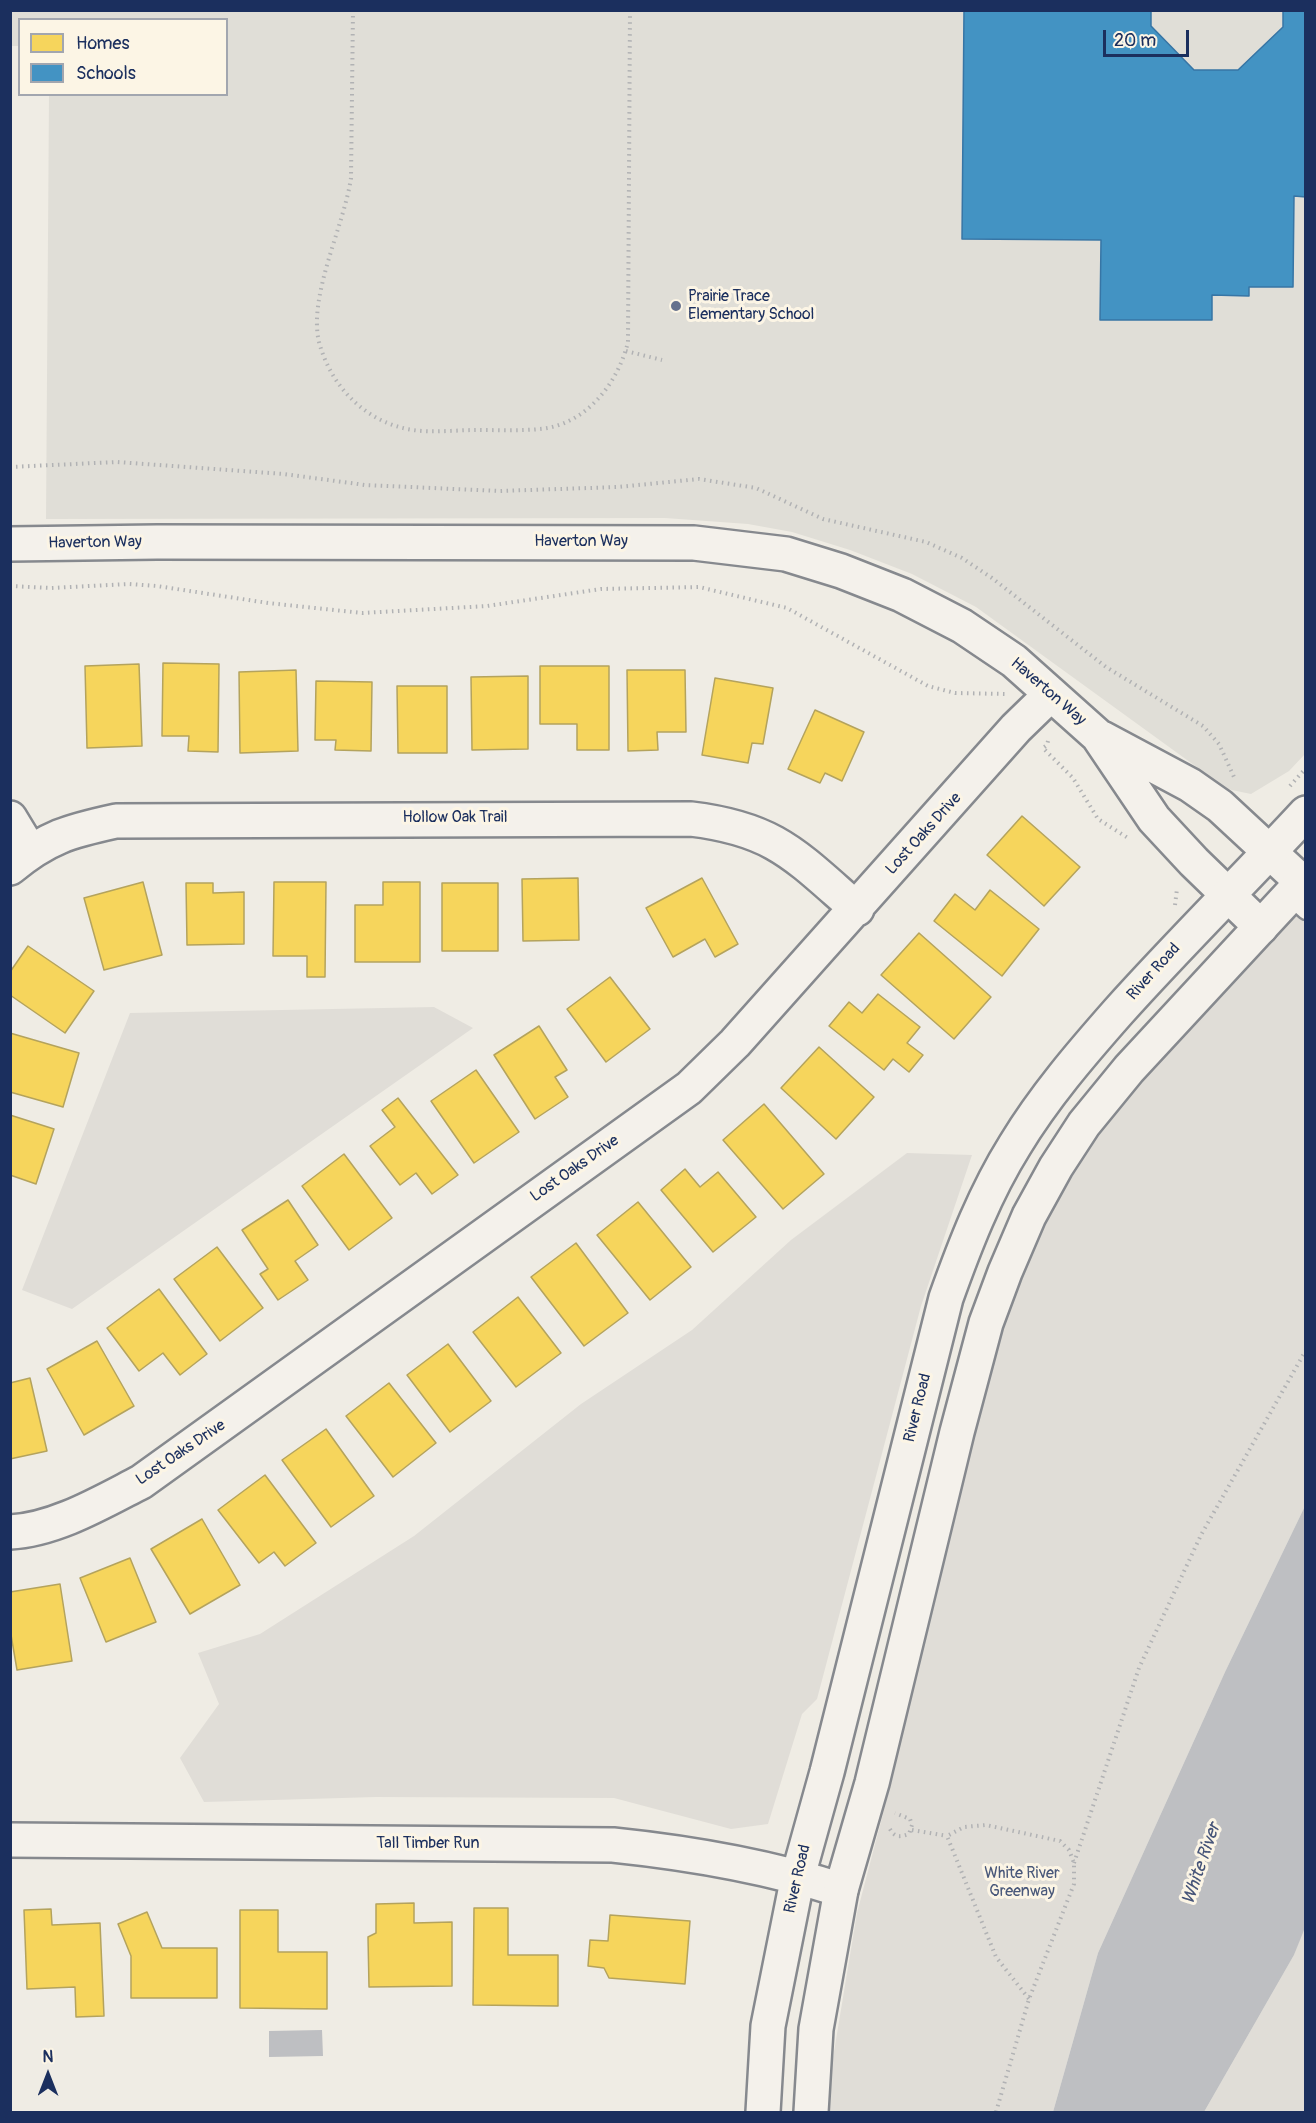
<!DOCTYPE html>
<style>
body{margin:0}
#map{position:relative;width:1316px;height:2123px;overflow:hidden;background:#efece4;font-family:Pangolin,sans-serif}
canvas{display:block}
.frame{position:absolute;inset:0;border:12px solid #1b2f5e;pointer-events:none}
.legend{position:absolute;left:18px;top:18px;width:210px;height:78px;box-sizing:border-box;background:#fcf5e5;border:2px solid #a2a6af;margin:0;padding:8px 10px;list-style:none;font-size:18px;color:#1b2f5e}
.legend li{display:flex;align-items:center;gap:12px;height:30px}
.legend b{width:30px;border:2px solid #a2a6af}
.north{position:absolute;left:18px;top:2045px;width:60px;height:60px;-webkit-text-stroke:4px #fcf5e5;paint-order:stroke;rotate:0deg;font-size:16px;font-weight:700;line-height:24px;text-align:center;color:#1b2f5e}
.north::after{content:'';display:block;margin:auto;width:21px;height:27px;background:#1b2f5e;clip-path:polygon(50% 0,100% 100%,50% 72%,0 100%)}
.scale{position:absolute;left:1103px;top:30px;width:86px;height:27px;box-sizing:border-box;border:3px solid #1b2f5e;border-top:0;padding-left:8px;font-size:18px;line-height:21px;white-space:nowrap;color:#1b2f5e;-webkit-text-stroke:4px #fcf5e5;paint-order:stroke}
</style>
<div id="map">
<canvas width="1316" height="2123"></canvas>
<div class="frame"></div>
<ul class="legend">
<li><b style="height:16px;background:#f6d55c"></b>Homes</li>
<li><b style="height:16px;background:#4393c3"></b>Schools</li>
</ul>
<div class="north">N</div>
<div class="scale">20 m</div>
</div>
<script>
const g = document.querySelector('canvas').getContext('2d');
g.lineJoin = 'round';
function fillPath(path, color) { g.fillStyle = color; g.fill(path, 'evenodd'); }
function stroke(path, color, width, dash) { g.strokeStyle = color; g.lineWidth = width; g.lineCap = dash ? 'butt' : 'round'; g.setLineDash(dash || []); g.stroke(path); }
function drawText(font, color, halo, rows, align = 'center') {
  g.font = font + ' Pangolin,sans-serif'; g.lineWidth = 6; g.setLineDash([]); g.textBaseline = 'middle'; g.strokeStyle = halo; g.fillStyle = color; for (const [text, x, y, turn = 0] of rows) {
    g.save(); g.translate(x, y); g.rotate((+turn || 0) * Math.PI / 180); g.textAlign = isNaN(turn) ? turn : align; if (halo) g.strokeText(text, 0, 0); g.fillText(text, 0, 0); g.restore();
  }
}
const built = new Path2D(`
 M11,10l1294,1v743l-16,17 -38,23 -24,-5 -251,-182 -64,-33 -62,-24 -58,-18 -44,-8 -83,-6 -619,1 3,-424 177,-1v-74h-206l-1,26h-8z`);
const green = new Path2D(`
 M1305,878v628l-80,166 -127,281 -45,159h-229l33,-199 37,-141 63,-340 99,-265z
 M434,1007l39,21 -401,281 -50,-19 108,-277z
 M907,1153l65,2 -51,151 -104,393 -15,15 -34,110 -37,5 -117,-31 -238,-1 -172,5 -24,-44 39,-54 -21,-51 62,-19 154,-98 167,-132 111,-74 99,-90z
 M1305,1925v187h-101l90,-157z`);
const water = new Path2D(`
 M1305,1506l1,419 -12,30 -90,157h-151l45,-159 127,-281z
 M322,2030l1,26 -54,1v-26z`);
const homes = new Path2D(`
 M163,663l56,1 -1,88 -30,-1 1,-15h-27z
 M139,664l3,82 -55,2 -2,-82z
 M540,666h69v84h-32v-26h-37z
 M296,670l2,81 -58,2 -1,-81z
 M627,670h58l1,62h-29l1,18 -30,1z
 M528,676v73l-56,1 -1,-73z
 M715,678l58,10 -10,56 -11,-1 -4,20 -46,-8z
 M316,681l56,1 -1,69 -36,-1 1,-10h-21z
 M397,686h50v67h-49z
 M815,710l49,22 -22,49 -17,-8 -5,10 -32,-14z
 M1022,816l58,51 -36,39 -57,-51z
 M578,878l1,62 -56,1 -1,-62z
 M702,878l36,66 -23,13 -10,-18 -32,18 -27,-49z
 M143,882l19,73 -58,15 -20,-72z
 M274,882h52l-1,95h-18v-21h-34z
 M383,882h37v80h-65v-57h28z
 M186,883h27v10l31,-1v52l-57,1z
 M442,883h56v68h-56z
 M990,890l49,39 -37,47 -68,-55 21,-27 20,16z
 M919,933l72,64 -37,42 -73,-64z
 M28,946l66,45 -29,42 -55,-38v-23z
 M610,977l40,52 -44,33 -39,-53z
 M878,994l42,33 -13,16 16,12 -14,17 -16,-13 -9,11 -55,-44 20,-24 13,11z
 M539,1026l28,44 -12,7 13,20 -33,22 -41,-64z
 M10,1033l69,20 -16,54 -53,-15z
 M819,1047l55,50 -38,42 -55,-51z
 M476,1070l43,62 -45,31 -43,-62z
 M398,1098l60,77 -26,19 -16,-21 -16,12 -30,-39 25,-19 -13,-17z
 M764,1104l60,70 -41,35 -60,-69z
 M10,1115l44,14 -18,55 -26,-9z
 M344,1154l48,64 -43,32 -47,-64z
 M685,1169l15,18 18,-15 38,45 -43,35 -52,-62z
 M288,1200l30,45 -23,16 13,19 -30,20 -18,-26 8,-5 -26,-39z
 M638,1202l53,65 -41,33 -53,-65z
 M576,1243l52,70 -44,33 -53,-69z
 M217,1247l46,61 -43,33 -46,-62z
 M159,1289l48,65 -27,21 -17,-22 -24,18 -32,-43z
 M518,1297l43,56 -45,34 -43,-55z
 M97,1341l37,65 -50,29 -37,-66z
 M448,1344l43,57 -41,31 -43,-57z
 M30,1378l17,73 -37,8v-76z
 M389,1383l47,60 -43,34 -47,-61z
 M326,1429l48,67 -43,31 -49,-67z
 M265,1475l51,68 -31,23 -11,-14 -15,11 -41,-53z
 M202,1519l38,66 -50,29 -39,-65z
 M130,1558l26,64 -50,20 -26,-64z
 M60,1584l12,77 -55,9 -7,-41v-37z
 M414,1903v20l38,-1v64l-83,1 -1,-50 8,-4v-29z
 M474,1908h34v47h50v51l-85,-1z
 M51,1909l1,16 48,-2 4,93 -28,1 -1,-30 -48,2 -3,-79z
 M240,1910h38v42h49v57l-87,-1z
 M147,1912l15,36h55v50h-86v-42l-13,-32z
 M610,1915l80,6 -5,63 -76,-6 -5,-10 -16,-2 2,-26 18,1z`);
const schools = new Path2D(`
 M964,10h187v16l43,44h44l45,-43v-17h23v187l-12,-1 -1,91h-44v9l-37,-1v25h-112l1,-80 -139,-1z`);
const path = new Path2D(`
 M353,10l-2,168c-7,48 -43,118 -32,164 12,45 47,81 94,88 20,3 43,0 64,0 21,0 43,1 63,-1 46,-4 78,-46 88,-87l2,-332
 M626,351l36,9
 M10,467l107,-5 167,12 81,11 135,6 118,-4 81,-8 57,9 67,31 103,23 36,16 30,20 114,89 97,59 16,18 15,33
 M10,586l41,2 78,-4 28,2 111,17 94,10 125,-7 114,-17 98,-2 88,21 141,78 27,7 50,1
 M1048,741l-1,4 -4,3 30,30 25,41 30,19
 M1290,786l16,-18
 M1175,905l2,-16
 M890,1829c5,9 10,8 19,5l3,-9 -2,-6 -15,-6
 M912,1830l35,6
 M1074,1863l65,-195 62,-133 105,-185
 M996,2112l33,-113 45,-115v-21l-5,-13 -9,-9 -74,-16 -22,2 -17,9 49,121 33,42`);
const lane = new Path2D(`
 M1289,896l17,15`);
const street = new Path2D(`
 M10,544l147,-2 537,1 92,11 55,17 61,24 60,31 52,35 84,75 56,83 40,43 67,65
 M1102,738l88,47 30,21 82,76
 M10,818l20,33
 M10,868c37,-31 60,-37 106,-47l575,-2c84,10 105,37 166,90
 M10,1532c45,-2 92,-30 131,-50l548,-394 46,-45 281,-315 35,-34
 M10,1840l603,5c77,8 154,21 228,45`);
const secondary = new Path2D(`
 M763,2112l5,-86 30,-150 29,-104 119,-474c19,-53 39,-105 69,-153 29,-48 66,-91 103,-133 61,-68 126,-132 188,-199
 M811,2112l5,-83 25,-139 31,-107 85,-351 29,-109 19,-51 24,-56 27,-49 28,-43 45,-55 177,-191`);
const markers = [
 [676,306,6,"#65718d"]
];
const poiNames = [
 ["Prairie Trace",688,297],
 ["Elementary School",688,315]
];
const streetNames = [
 ["Haverton Way",581,542],
 ["Haverton Way",95,543,-1],
 ["Haverton Way",1048,692,41],
 ["Hollow Oak Trail",455,818],
 ["Lost Oaks Drive",924,834,-48],
 ["River Road",1154,972,-48],
 ["Lost Oaks Drive",575,1169,-35],
 ["River Road",918,1408,-76],
 ["Lost Oaks Drive",181,1453,-34],
 ["Tall Timber Run",428,1844],
 ["River Road",798,1879,-77]
];
const parkNames = [
 ["White River",1022,1874],
 ["Greenway",1022,1892]
];
const waterNames = [
 ["White River",1202,1864,-71]
];
fillPath(built, '#e0ded7');
fillPath(green, '#e0ddd7');
fillPath(water, '#bebfc2');
fillPath(homes, '#f6d55c');
stroke(homes, '#b4a35d', 1.5);
fillPath(schools, '#4393c3');
stroke(schools, '#3775a5', 1.5);
stroke(lane, '#86898e', 21);
stroke(street, '#86898e', 38);
stroke(secondary, '#86898e', 38);
stroke(path, '#b1b2b4', 4, [1.5, 4.5]);
stroke(lane, '#f4f1eb', 16);
stroke(street, '#f4f1eb', 33);
stroke(secondary, '#f4f1eb', 33);
for (const [x, y, r, color] of markers) { const dot = new Path2D(); dot.arc(x, y, r, 0, 2 * Math.PI); g.fillStyle = color; g.fill(dot); stroke(dot, '#fcf5e5', 2); }
drawText('16px', '#1b2f5e', '#fcf5e5', poiNames, 'left');
drawText('16px', '#1b2f5e', '#fcf5e5', streetNames);
drawText('16px', '#49587a', '#fcf5e5', parkNames);
drawText('italic 18px', '#465478', '#fcf5e5', waterNames);
</script>
